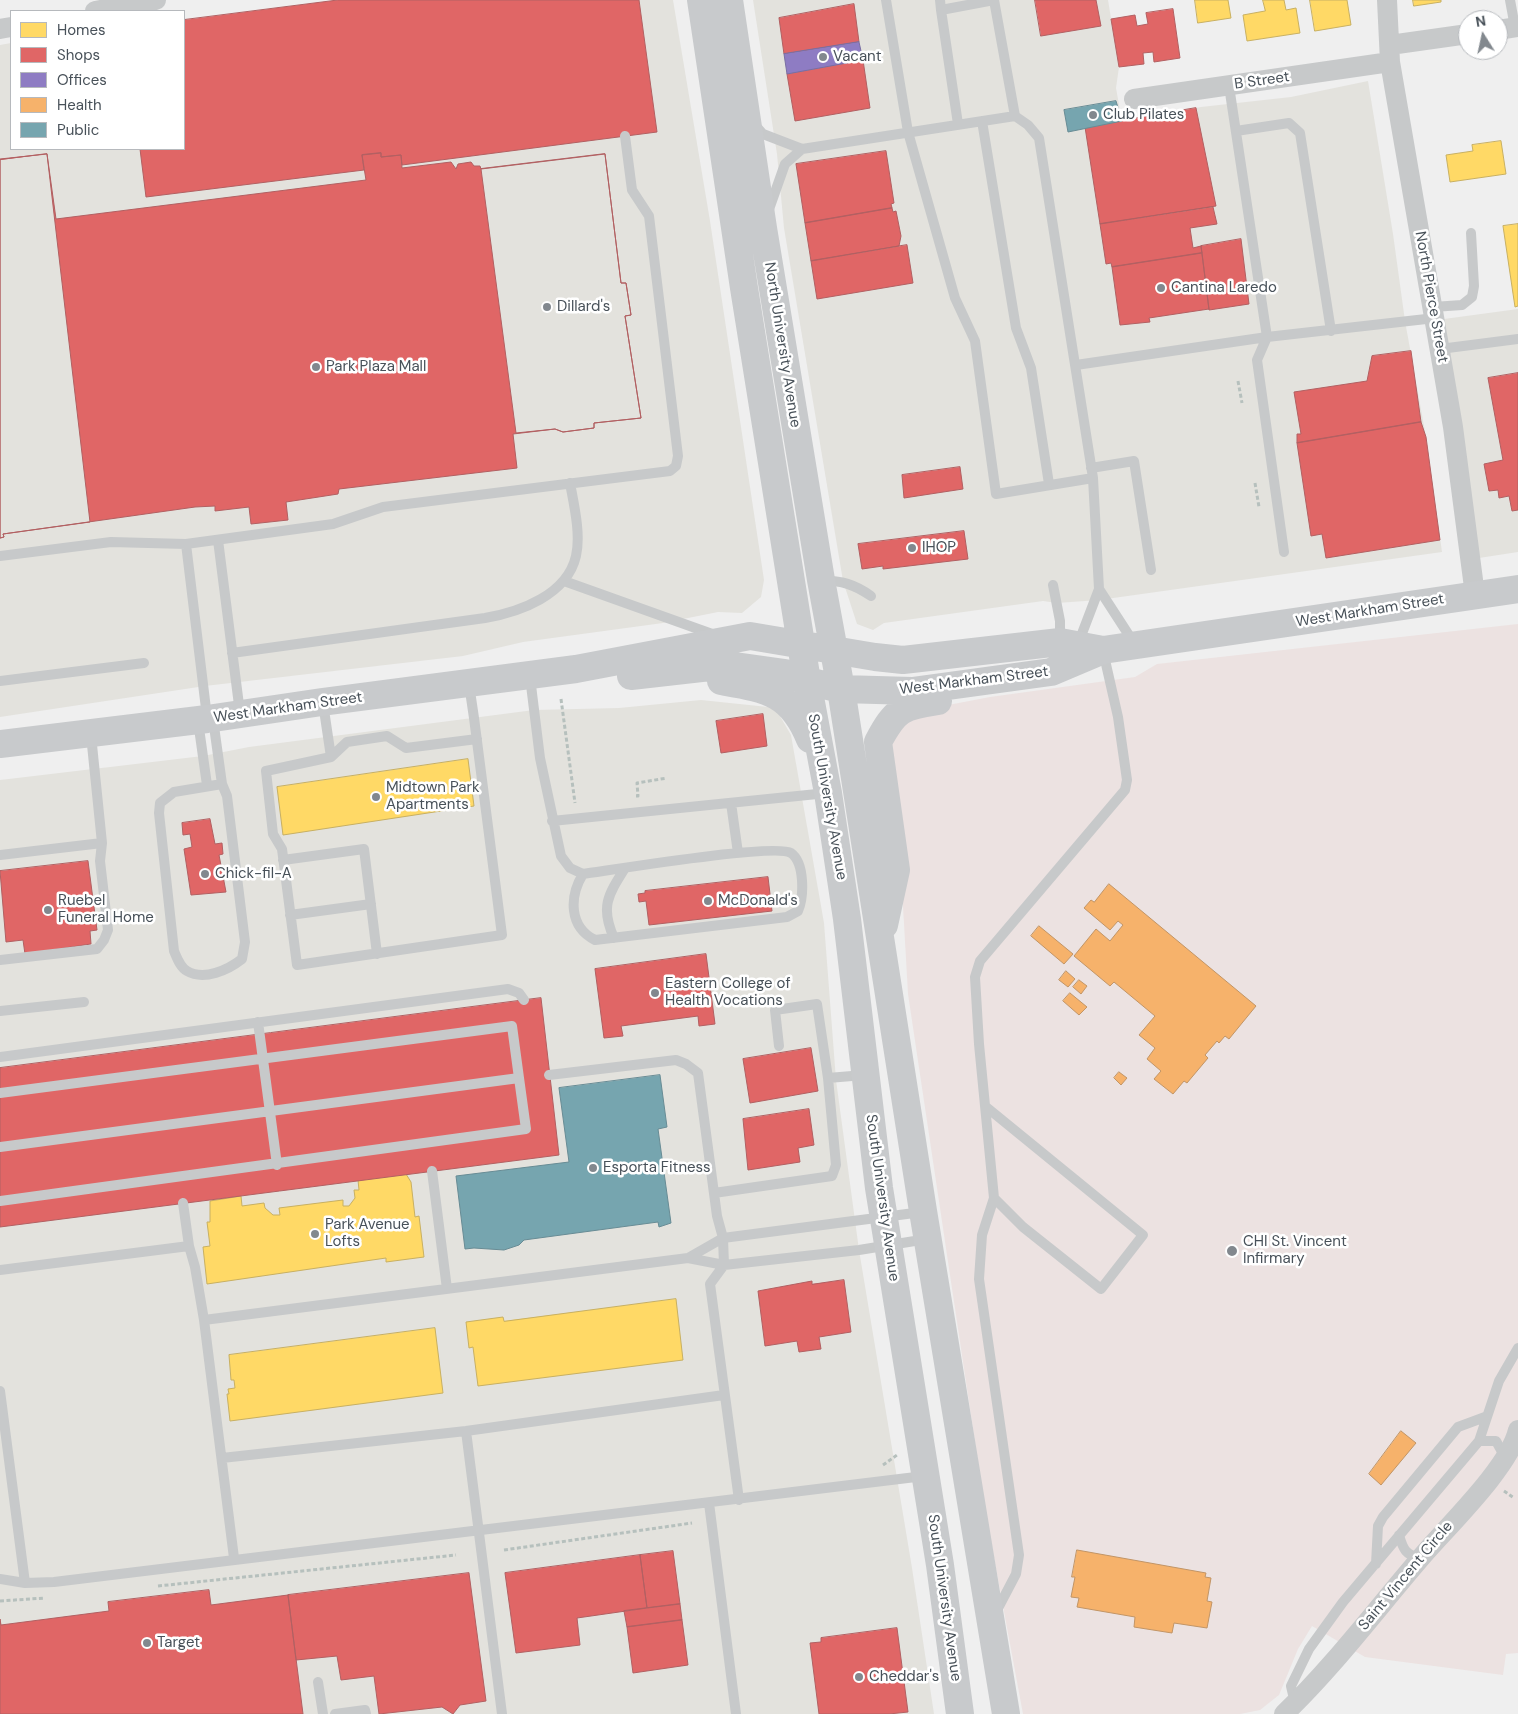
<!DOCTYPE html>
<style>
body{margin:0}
#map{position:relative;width:1518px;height:1714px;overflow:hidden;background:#efefef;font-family:"DM Sans",sans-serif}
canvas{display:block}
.legend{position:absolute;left:10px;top:10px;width:175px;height:140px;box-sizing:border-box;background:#fff;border:1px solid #b6b9bd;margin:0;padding:6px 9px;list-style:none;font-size:15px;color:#485159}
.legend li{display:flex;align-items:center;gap:10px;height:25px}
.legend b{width:25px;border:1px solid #b6b9bd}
.north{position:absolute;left:1458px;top:10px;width:50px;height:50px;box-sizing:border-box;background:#fff;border:1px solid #b6b9bd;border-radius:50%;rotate:350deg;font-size:14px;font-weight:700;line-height:20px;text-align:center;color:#485159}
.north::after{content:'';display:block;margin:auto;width:18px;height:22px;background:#82888e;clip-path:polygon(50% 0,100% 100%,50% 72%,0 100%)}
</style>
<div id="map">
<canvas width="1518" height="1714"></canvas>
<ul class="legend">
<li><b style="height:14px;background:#ffd966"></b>Homes</li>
<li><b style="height:14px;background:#e06666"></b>Shops</li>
<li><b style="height:14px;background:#8e7cc3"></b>Offices</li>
<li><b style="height:14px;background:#f6b26b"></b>Health</li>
<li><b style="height:14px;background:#76a5af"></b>Public</li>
</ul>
<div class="north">N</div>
</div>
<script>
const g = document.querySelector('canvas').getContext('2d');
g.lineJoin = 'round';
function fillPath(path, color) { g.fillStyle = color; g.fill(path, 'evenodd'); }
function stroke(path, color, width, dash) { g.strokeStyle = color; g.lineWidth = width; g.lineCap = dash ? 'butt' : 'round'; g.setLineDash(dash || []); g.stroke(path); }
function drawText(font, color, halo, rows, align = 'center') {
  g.font = font + ' "DM Sans",sans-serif'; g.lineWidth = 5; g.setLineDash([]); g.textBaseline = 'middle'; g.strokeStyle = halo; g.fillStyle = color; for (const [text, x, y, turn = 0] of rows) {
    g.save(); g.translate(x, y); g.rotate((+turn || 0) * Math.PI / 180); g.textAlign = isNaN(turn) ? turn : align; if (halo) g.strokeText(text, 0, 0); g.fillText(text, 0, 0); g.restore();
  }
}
const commercial = new Path2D(`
 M338,0h335l37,221 54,359 -3,17 -19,16 -24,-1 -55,11 -140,19 -60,14 -258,30 -205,31v-672l11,-2v106h173v-129z
 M753,0h355l11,67 -3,21 6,33 79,-14 90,-10 77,-16 25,153 12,87 21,116 16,115 -343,48 -42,3 -14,-2 -159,22 -11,7 -16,-6 -14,-43 -59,-353 -7,-74z
 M1518,309v243l-39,6 -35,-239z
 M701,700l67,7 9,4 14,24 33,188 12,157 23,170 53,318 22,146h-934v-934l203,-24 46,-9 285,-37 85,-2z`);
const medical = new Path2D(`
 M1518,624v1029l-12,1 -3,21 -138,-18 -53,-31 -14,23 -19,46 -19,15 -20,4h-217l-38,-205 -77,-515 -7,-123 -15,-106 7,-39 29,-16 68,-13 145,-20 22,-13z`);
const homes = new Path2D(`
 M1195,0h33l3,18 -33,5z
 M1263,0h21l2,10 10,-2 4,25 -53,8 -4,-26 22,-4z
 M1310,0h37l4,25 -36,6z
 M1413,0h28v2l-27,4z
 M1501,141l5,33 -56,8 -4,-27 27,-4 -1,-6z
 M1518,224v82l-3,1 -12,-81z
 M468,759l6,47 -191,29 -6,-48z
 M406,1174l5,8 4,35 4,-1 5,41 -38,5v-4l-179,26 -4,-37 7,-1 -3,-24h3v-21l31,-5 1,10 22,-3 1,5 8,7h7l-1,-7 64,-8v6h6l6,-8 -1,-8h5l-1,-10z
 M676,1299l7,61 -205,26 -5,-39 -4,1 -3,-26 37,-5 1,4z
 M435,1328l8,65 -213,28 -3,-27h2l-1,-5 7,-1 -1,-8h-3l-2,-25z`);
const shops = new Path2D(`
 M338,0h301l18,132 -255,33 -1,-10 -20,2v-4l-19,2 2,15 -218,27 -6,-48h44v-129z
 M1035,0h61l5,26 -60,10z
 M854,4l5,38 -75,12 -5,-36z
 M1173,9l7,49 -26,4 -1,-10 -10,1 1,11 -25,3 -8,-48 24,-4 2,11 11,-2 -2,-11z
 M863,60l7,48 -75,13 -8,-47z
 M1196,108l20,98 -116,18 -15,-97z
 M886,151l8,52 -3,1 1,4 -87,15 -9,-59z
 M381,153v4l20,-2 1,13 49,-6 5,7 2,-5 13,-2 3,4h6l1,3 124,-15 16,129h5l5,32 -6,1 16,102 -47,5v5l-31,4 -8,-3 -42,5 4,34 -178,21 -1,5 -52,8 2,18 -37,4 -2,-17 -34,4v-5l-20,1 -192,27 1,3 -4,1v-379l47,-5 9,65 310,-39 -4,-25z
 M47,154l43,368 -87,12 1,3 -4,1v-378z
 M605,154l16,129h5l5,32 -6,1 16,102 -47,5v5l-31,4 -8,-3 -39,4 -35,-264z
 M1213,207l4,17 -27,4 3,20 8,-2 1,7 -90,14 -1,-4 -5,1 -6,-40z
 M892,208l1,4 3,-1 5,25 -2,10 -88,15 -6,-38z
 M1241,239l8,65 -40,6 -8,-64z
 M907,245l6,38 -96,16 -6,-38z
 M1202,253l7,56 -60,9 1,4 -30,3 -8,-58z
 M1411,351l10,71 -124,21v-9h4l-7,-42 73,-11 5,-25z
 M1518,373v137l-6,1 -3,-15 -10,2 -1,-8 -9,1 -5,-27 19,-4 -15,-82z
 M1421,422l5,15 14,103 -114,18 -4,-24 -11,2 -14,-93z
 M960,467l3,22 -59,9 -2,-23z
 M964,531l4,28 -85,10v-3l-21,3 -4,-25z
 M763,714l4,32 -46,7 -5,-32z
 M210,819l5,25 7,-1 1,11 -4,1 7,37 -35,3 -7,-46 8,-2 -2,-13 -7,1 -1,-12z
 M88,861l9,69 -7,1 1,13 -66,10 -2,-14 -17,2 -6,-71z
 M768,877l4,34 -123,14 -3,-24 -7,1 -1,-8 7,-1v-2z
 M706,954l9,70 -16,2 -1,-10 -77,10 2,10 -19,2 -9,-69z
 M541,998l18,157 -559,72v-159z
 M811,1048l7,43 -68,12 -7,-44z
 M809,1109l5,36 -16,3 2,14 -52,8 -5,-51z
 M844,1280l7,52 -32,5 2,12 -22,3 -2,-11 -32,5 -7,-55 54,-10v3z
 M673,1551l7,53 -33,4 -7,-53z
 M640,1555l7,53 -70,10 3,27 -64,8 -11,-80z
 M469,1573l17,128 -26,4 -7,9 -11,-7 -63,7 -5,-38 -33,4 -4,-24 -41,4 -8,-65z
 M209,1590l2,15 77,-10 15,119h-303v-95l1,6 108,-14 -1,-9z
 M680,1604l2,16 -55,7 -3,-16z
 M682,1620l6,45 -55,8 -6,-46z
 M897,1628l11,84 -19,2h-70l-9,-71 11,-1v-4z`);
const offices = new Path2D(`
 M859,42l4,18 -76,14 -3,-20z`);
const health = new Path2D(`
 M1109,884l147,122 -27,33 -4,-3 -6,7 -2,-2 -12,14 3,3 -21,25 -3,-2 -11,13 -19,-15 7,-8 -14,-12 8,-11 -16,-13 16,-19 -41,-34 -4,4 -36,-30 22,-27 14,12 13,-16 -5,-4 -8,9 -26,-22 7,-8 3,2z
 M1039,926l34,28 -9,10 -33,-28z
 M1066,971l9,8 -7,8 -9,-7z
 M1079,980l8,6 -6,8 -8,-7z
 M1070,993l17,14 -8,8 -16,-14z
 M1119,1072l8,6 -6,7 -7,-7z
 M1401,1431l15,12 -35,42 -12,-11z
 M1077,1550l129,23 -1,4 6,1 -4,23 5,1 -5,26 -33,-5 -2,10 -38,-6 1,-10 -58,-10 2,-9 -8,-1 4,-20h-3z`);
const public = new Path2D(`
 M1116,101l6,20 -54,11 -4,-22z
 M660,1075l7,52 -9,2 13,94 -12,4 -1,-5 -134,18 -5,5 -15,5 -30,-2 -9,1 -9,-73 113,-14 -10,-74z`);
const path = new Path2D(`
 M1238,381l4,22
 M1255,483l4,24
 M561,699l14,104
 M636,796h2l-1,-13 30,-5
 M883,1465l14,-10
 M1504,1491l10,7
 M504,1550l188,-27
 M158,1586l298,-31
 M0,1601l45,-3`);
const service = new Path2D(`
 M886,0l22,132 47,166 20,43 21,153 97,-16
 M940,0l1,10 53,-10 21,116 13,9 11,13 54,340 6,111 -21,55
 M1510,0l5,27
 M941,10l17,114
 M1229,86l38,251 -10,23 27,192
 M982,121l34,207 15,40 18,116
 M755,125l8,9 39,15
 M1236,131l53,-8 11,10 31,198
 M768,212l17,-48 17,-15 213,-33
 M1433,307l29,-2 10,-8 2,-11 -3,-53
 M1440,349l78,-10
 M1076,365l191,-28 168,-19
 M1091,468l43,-7 17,109
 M218,540l22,173
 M186,544l21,173
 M0,556l111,-14 75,2 147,-20 50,-17 287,-36 6,-5 2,-10 -29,-240 -17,-26 -7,-54
 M821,580c21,1 33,4 50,16
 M564,581l151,54
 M1053,585l7,36v20
 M1099,589l35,54
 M232,653l253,-35c35,-6 82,-23 91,-62 5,-22 -2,-51 -6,-73
 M530,677l10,81 21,98 9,12 13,6c29,-4 192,-31 208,-21 14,10 13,44 7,58l-11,6 -192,23c-26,-13 -26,-43 -12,-66
 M0,681l144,-18
 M469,684l5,34 28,217 -205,30 -15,-116 -9,-15 -7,-63 65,-14 16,-15 40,-6 19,12 71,-9
 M323,703l8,54
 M213,719l9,65 5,12 18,146 -3,17c-14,11 -38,22 -55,12 -7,-4 -10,-13 -13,-20l-15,-138 1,-10 14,-11 48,-8
 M198,721l9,64
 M731,803l7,50
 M552,821l275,-28
 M0,855l102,-12
 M283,860l81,-11 13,105
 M290,915l81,-11
 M614,938c-14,-31 -6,-43 11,-70
 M0,960l97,-11 7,-9 4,-10 -8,-69 2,-18 -11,-108
 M0,1011l84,-9
 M258,1022l19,143
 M779,1046l-4,-36 42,-6 11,74
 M0,1057l508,-68 11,4 5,7
 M549,1075l127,-15 10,4 12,9 19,143 6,22 1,27 -14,19 29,216
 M0,1093l512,-67 7,52
 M985,1106l158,129 -42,54 -78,-62 -29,-29 -15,-154 -4,-67 5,-16 145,-171 2,-10 -9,-63 -15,-66
 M0,1147l519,-69 7,51 -526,72
 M432,1171l15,118
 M714,1193l118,-17 4,-11 -8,-87 36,-3
 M994,1198l-12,37 -3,44 40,276 -3,19 -21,40
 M183,1203l6,43
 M688,1258l35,-20 199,-26
 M0,1270l189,-24 6,21 9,53 30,238
 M204,1320l484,-62 36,7 135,-15 68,-11
 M0,1391l25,192
 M466,1431l36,283
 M1479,1441h17l9,16
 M222,1458l244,-27 258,-36
 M709,1503l27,211
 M1399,1535c4,14 7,21 22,23
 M1376,1564l2,-38 5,-9 75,-90 27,-10
 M0,1579l25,4 29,-1 870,-106
 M318,1682l5,32
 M1295,1703l-4,-17 18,-37 34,-47 136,-161 20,-60 19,-33
 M335,1714l30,-4 1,4`);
const minor = new Path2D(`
 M1387,0l3,62 63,365 22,168
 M95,11l61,-11
 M0,29l11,-2
 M1498,30l20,-3
 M1390,45l78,-11
 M1134,99l256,-37
 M1284,1714c51,-49 94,-107 140,-160 26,-30 86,-88 94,-124`);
const secondary = new Path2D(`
 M701,0l43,288 63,393 21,112 19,126 32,269 61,377 20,149
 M729,0l34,228 58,352 20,109 82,522 83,503
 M631,676l97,-11 57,8 22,8 34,8 71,2 139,-19 52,-22 415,-61
 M721,681c46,8 70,11 89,58
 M0,744l207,-25 115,-17 254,-33 174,-33 125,21 28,3 157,-18 43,8
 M884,925l12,-55 -18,-128c18,-34 24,-35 60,-41`);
const markers = [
 [823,57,5,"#82888e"],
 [1093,115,5,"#82888e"],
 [1161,288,5,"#82888e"],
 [547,307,5,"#82888e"],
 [316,367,5,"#82888e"],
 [912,548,5,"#82888e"],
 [376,797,5,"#82888e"],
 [205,874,5,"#82888e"],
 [708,901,5,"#82888e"],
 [48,910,5,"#82888e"],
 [655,993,5,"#82888e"],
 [593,1168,5,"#82888e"],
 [315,1234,5,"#82888e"],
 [1232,1251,6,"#82888e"],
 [147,1643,5,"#82888e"],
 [859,1677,5,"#82888e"]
];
const poiNames = [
 ["Vacant",833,57],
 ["Club Pilates",1103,115],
 ["Cantina Laredo",1171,288],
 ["Dillard's",557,307],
 ["Park Plaza Mall",326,367],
 ["IHOP",922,548],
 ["Midtown Park",386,788],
 ["Apartments",386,805],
 ["Chick-fil-A",215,874],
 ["Ruebel",58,901],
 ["Funeral Home",58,918],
 ["McDonald's",718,901],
 ["Eastern College of",665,984],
 ["Health Vocations",665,1001],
 ["Esporta Fitness",603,1168],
 ["Park Avenue",325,1225],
 ["Lofts",325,1242],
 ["CHI St. Vincent",1243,1242],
 ["Infirmary",1243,1259],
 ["Target",157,1643],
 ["Cheddar's",869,1677]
];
const streetNames = [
 ["B Street",1262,81,-8],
 ["North Pierce Street",1431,297,80],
 ["North University Avenue",782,345,81],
 ["West Markham Street",1370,611,-9],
 ["West Markham Street",974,681,-7],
 ["West Markham Street",288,708,-8],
 ["South University Avenue",827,797,80],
 ["South University Avenue",882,1198,82],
 ["Saint Vincent Circle",1406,1576,-50],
 ["South University Avenue",944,1598,82]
];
fillPath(commercial, '#e3e2dd');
fillPath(medical, '#ece2e1');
fillPath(homes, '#ffd966');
stroke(homes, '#c8b062', 1);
fillPath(shops, '#e06666');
stroke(shops, '#b26062', 1);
fillPath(offices, '#8e7cc3');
stroke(offices, '#796fa3', 1);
fillPath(health, '#f6b26b');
stroke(health, '#c29566', 1);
fillPath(public, '#76a5af');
stroke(public, '#688c95', 1);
stroke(path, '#b6c0bd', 3, [4, 2.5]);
stroke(service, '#c7c9ca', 10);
stroke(minor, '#c7c9ca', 20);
stroke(secondary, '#c8cacc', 28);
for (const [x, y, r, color] of markers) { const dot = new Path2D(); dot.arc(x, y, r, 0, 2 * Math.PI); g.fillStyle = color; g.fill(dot); stroke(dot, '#fff', 2); }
drawText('15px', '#485159', '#fff', poiNames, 'left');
drawText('15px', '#485159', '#fff', streetNames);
</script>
